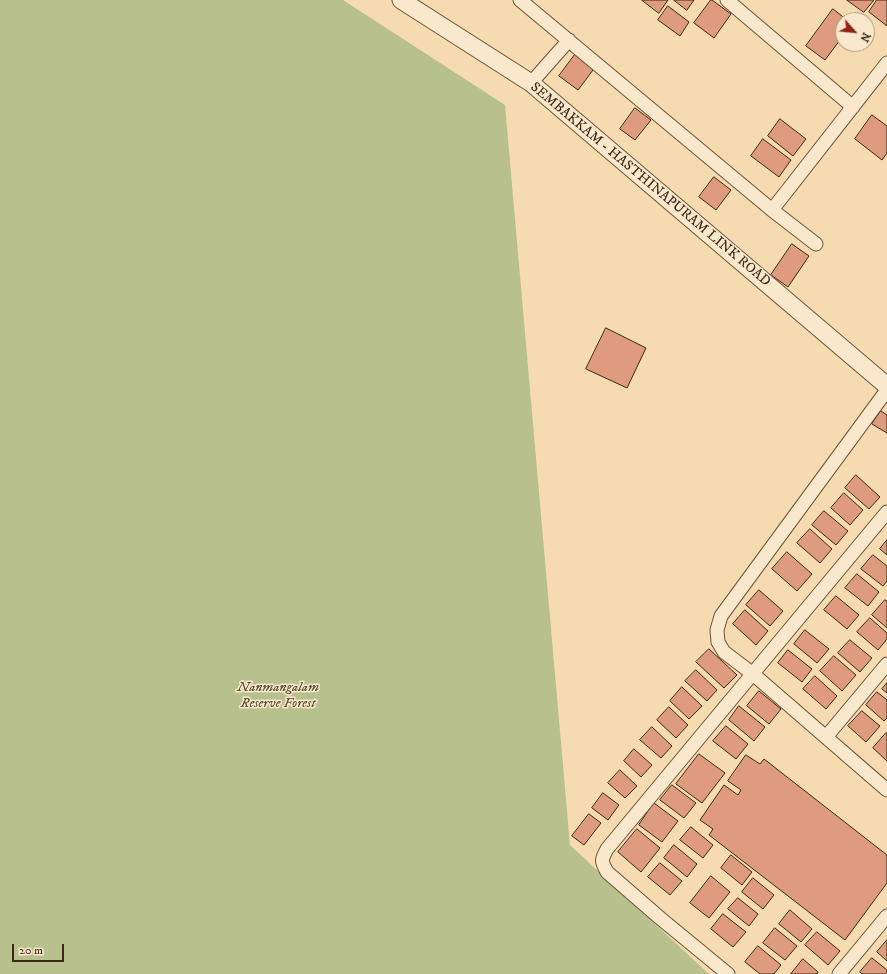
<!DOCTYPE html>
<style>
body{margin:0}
#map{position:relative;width:887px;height:974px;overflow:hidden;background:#f6dbb0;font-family:"IM FELL DW Pica",serif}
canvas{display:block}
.north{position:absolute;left:835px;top:12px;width:40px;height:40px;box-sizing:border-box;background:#f9e8cc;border:1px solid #ad9b82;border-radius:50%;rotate:117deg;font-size:11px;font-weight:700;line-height:16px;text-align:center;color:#3a2814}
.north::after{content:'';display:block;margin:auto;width:14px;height:18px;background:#8f2418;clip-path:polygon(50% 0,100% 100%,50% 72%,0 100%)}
.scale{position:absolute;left:12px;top:944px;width:52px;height:18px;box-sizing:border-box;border:2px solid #3a2814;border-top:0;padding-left:5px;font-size:12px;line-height:14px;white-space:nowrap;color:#3a2814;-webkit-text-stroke:3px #f9e8cc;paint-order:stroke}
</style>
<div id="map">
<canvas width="887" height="974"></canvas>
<div class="north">N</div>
<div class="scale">20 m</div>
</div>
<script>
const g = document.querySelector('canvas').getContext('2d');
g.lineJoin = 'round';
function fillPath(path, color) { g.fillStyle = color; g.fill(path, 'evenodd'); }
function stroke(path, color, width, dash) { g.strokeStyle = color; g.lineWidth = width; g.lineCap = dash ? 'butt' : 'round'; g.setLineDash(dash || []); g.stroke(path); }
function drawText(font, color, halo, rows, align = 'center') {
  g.font = font + ' "IM FELL DW Pica",serif'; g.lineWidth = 3; g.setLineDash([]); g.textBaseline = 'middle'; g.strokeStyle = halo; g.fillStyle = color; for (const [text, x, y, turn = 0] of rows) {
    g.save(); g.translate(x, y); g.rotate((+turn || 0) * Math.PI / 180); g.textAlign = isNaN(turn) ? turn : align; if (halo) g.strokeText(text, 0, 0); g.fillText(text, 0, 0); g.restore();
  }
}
const green = new Path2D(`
 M0,0h343l162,105 65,740 139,129h-709z`);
const building = new Path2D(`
 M642,0h26l-9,13z
 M674,0h20l-7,10z
 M711,0h1l19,14 -17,24 -20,-15z
 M847,0h27l-10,12z
 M877,0h10v26l-18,-14z
 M668,6l21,16 -9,14 -22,-16z
 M833,9l14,11h-4v16l-18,24 -19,-14z
 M577,52l19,14 -18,24 -19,-14z
 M635,108l16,12 -16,20 -15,-11z
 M872,115l15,11v27l-5,7 -27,-21z
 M780,119l26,20 -13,17 -25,-20z
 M763,139l28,21 -12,17 -28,-21z
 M714,177l17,13 -15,20 -17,-13z
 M792,244l17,12 -21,31 -17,-12z
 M606,328l40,20 -19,40 -41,-19z
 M881,411l6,4v18l-15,-9z
 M856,475l24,22 -11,12 -24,-21z
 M844,493l19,17 -13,15 -19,-17z
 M824,511l24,20 -12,14 -24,-20z
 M810,529l22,20 -12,14 -23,-20z
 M887,540v15l-7,-6z
 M787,552l25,22 -15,17 -25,-22z
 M873,555l14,11v15l-4,5 -22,-17z
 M857,574l22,18 -11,14 -23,-18z
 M759,590l24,21 -13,15 -24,-21z
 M836,596l23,19 -12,14 -23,-19z
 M885,600l2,1v27l-15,-13z
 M745,610l23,21 -12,14 -23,-21z
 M870,618l17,15v6l-9,11 -21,-18z
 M805,630l24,19 -12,14 -23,-19z
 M850,640l22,18 -12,14 -22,-19z
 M709,649l28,26 -13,13 -28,-26z
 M788,650l24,19 -10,13 -24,-19z
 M834,656l22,19 -14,16 -22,-20z
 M696,670l21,20 -10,11 -22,-20z
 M815,676l22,20 -11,13 -23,-20z
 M887,683v10l-5,-4z
 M682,687l20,19 -13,13 -19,-18z
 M759,691l22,18 -12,15 -22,-18z
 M877,692l10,8v18l-3,3 -18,-16z
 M739,706l26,21 -11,14 -25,-21z
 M669,707l19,18 -12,13 -19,-18z
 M862,711l18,15 -14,16 -18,-16z
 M726,726l22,18 -12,15 -23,-18z
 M652,727l20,19 -11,12 -21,-18z
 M886,733h1v28l-14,-13z
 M634,749l18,16 -11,12 -17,-16z
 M699,754l26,19 -23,30 -26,-19z
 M746,755l14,9 4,-5 123,96v28l-42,57 -136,-105 4,-6 -13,-9 24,-35 14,10 3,-5 -13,-9z
 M620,770l17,16 -12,12 -17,-15z
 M672,785l24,18 -12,15 -24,-18z
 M603,793l16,12 -11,15 -16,-12z
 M654,803l24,18 -16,21 -23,-17z
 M589,814l12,9 -17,22 -12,-9z
 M691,827l22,18 -10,13 -23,-18z
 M637,829l23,19 -19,24 -23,-20z
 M674,845l23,19 -10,13 -23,-19z
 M731,855l21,17 -10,13 -21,-17z
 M660,863l22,18 -12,14 -22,-18z
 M711,876l19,16 -21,26 -19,-15z
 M753,878l21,17 -11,14 -21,-17z
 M738,898l20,16 -9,12 -21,-17z
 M790,910l22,19 -11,13 -22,-18z
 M723,914l23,18 -13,15 -22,-18z
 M775,928l22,18 -12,14 -22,-17z
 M817,932l23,19 -12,14 -23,-20z
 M887,940v21l-10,-9z
 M758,946l23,19 -7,9h-14l-15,-12z
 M872,958l15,12v4h-25l-2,-2z
 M803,959l15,13 -1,2h-26z`);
const minor = new Path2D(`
 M520,0l252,210 115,-147
 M727,0l126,107
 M531,83l38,-43
 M772,210l44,34
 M887,390l-166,226 -4,14 1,12 6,10 29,22 134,116
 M826,737l61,-73
 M728,974l-68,-56 -53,-46c-6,-11 -6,-12 0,-23l280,-337
 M839,974l48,-58`);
const tertiary = new Path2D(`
 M401,0l130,83 356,303`);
const streetNames = [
 ["SEMBAKKAM - HASTHINAPURAM LINK ROAD",650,185,40]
];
const parkNames = [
 ["Nanmangalam",278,688],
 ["Reserve Forest",278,704]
];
fillPath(green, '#b8c18e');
fillPath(building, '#de9b7d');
stroke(building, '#3a2814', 1);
stroke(minor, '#69553b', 15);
stroke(tertiary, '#69553b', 19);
stroke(minor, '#f9e8cc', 13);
stroke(tertiary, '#f9e8cc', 17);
drawText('14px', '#3a2814', '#f9e8cc', streetNames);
drawText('italic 14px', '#5a4e32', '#f9e8cc', parkNames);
</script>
